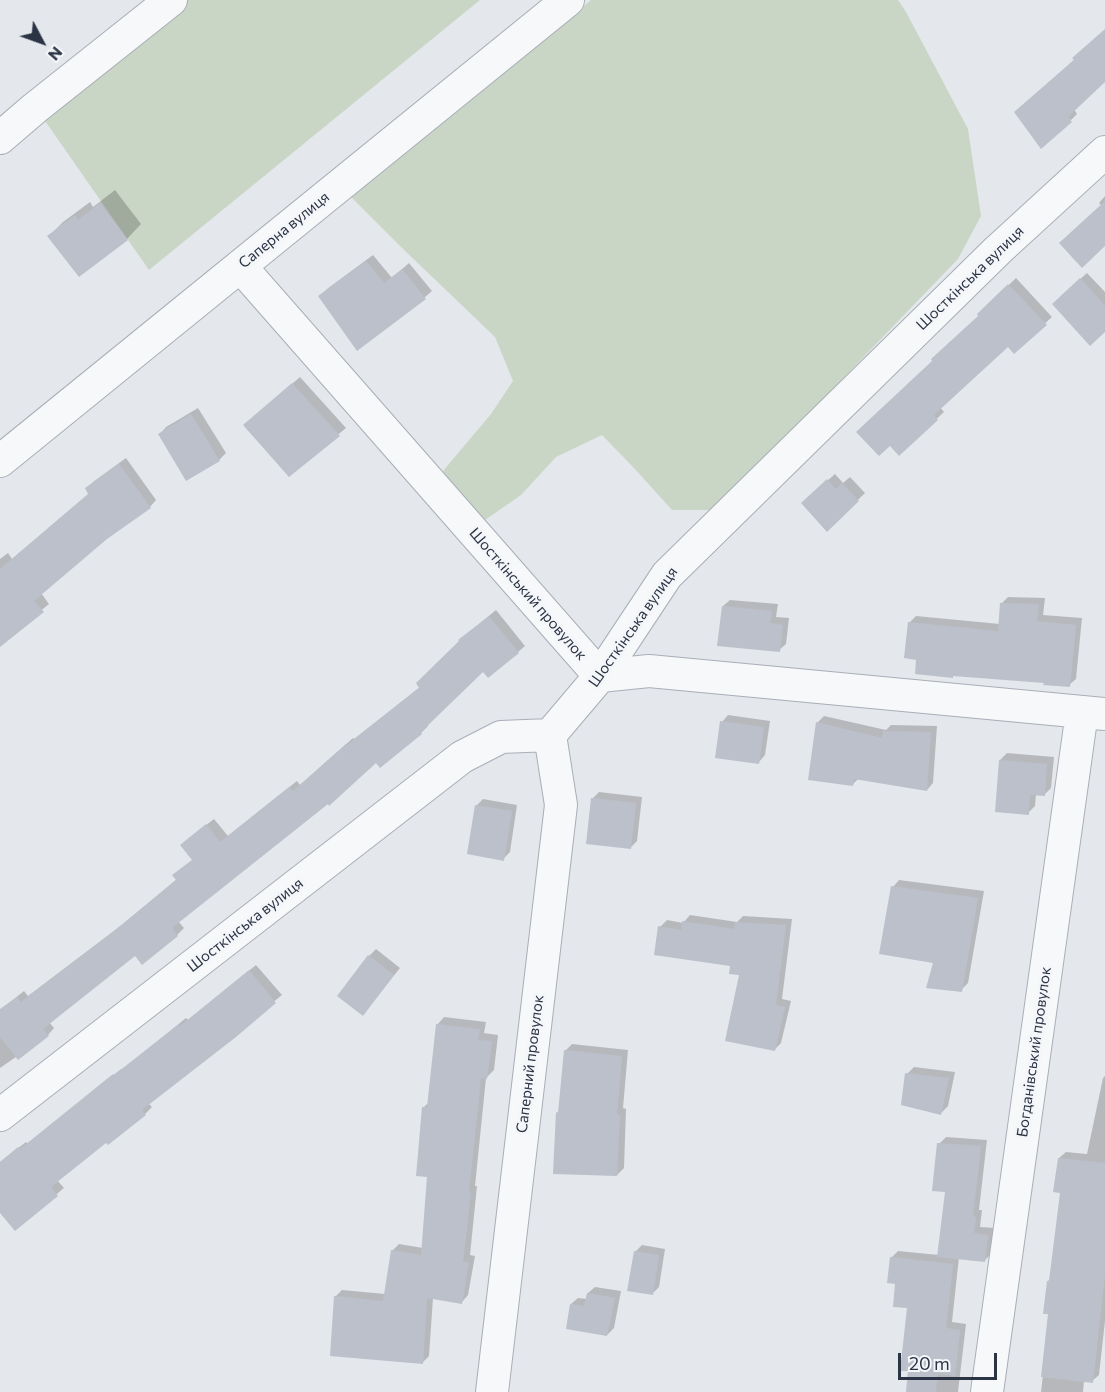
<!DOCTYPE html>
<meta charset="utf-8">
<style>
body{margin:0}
#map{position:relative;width:1105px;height:1392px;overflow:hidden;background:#e4e7ec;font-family:Commissioner,sans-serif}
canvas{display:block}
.north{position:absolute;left:12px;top:12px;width:60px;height:60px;-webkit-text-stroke:4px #f4f6f9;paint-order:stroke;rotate:131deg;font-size:16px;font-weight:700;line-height:24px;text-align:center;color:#2b3445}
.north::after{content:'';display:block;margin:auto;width:21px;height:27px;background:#2b3445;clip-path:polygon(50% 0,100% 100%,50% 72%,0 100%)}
.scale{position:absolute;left:898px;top:1353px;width:99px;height:27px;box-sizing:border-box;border:3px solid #2b3445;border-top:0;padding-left:8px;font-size:18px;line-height:21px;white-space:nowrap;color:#2b3445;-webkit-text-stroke:4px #f4f6f9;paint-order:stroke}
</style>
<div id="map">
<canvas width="1105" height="1392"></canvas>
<div class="north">N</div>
<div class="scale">20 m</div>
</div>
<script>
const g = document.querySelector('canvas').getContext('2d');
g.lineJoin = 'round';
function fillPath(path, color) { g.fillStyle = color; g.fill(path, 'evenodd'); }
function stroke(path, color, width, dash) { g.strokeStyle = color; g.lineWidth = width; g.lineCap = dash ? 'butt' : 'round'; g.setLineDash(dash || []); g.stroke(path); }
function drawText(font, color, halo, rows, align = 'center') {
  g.font = font + ' Commissioner,sans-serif'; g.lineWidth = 6; g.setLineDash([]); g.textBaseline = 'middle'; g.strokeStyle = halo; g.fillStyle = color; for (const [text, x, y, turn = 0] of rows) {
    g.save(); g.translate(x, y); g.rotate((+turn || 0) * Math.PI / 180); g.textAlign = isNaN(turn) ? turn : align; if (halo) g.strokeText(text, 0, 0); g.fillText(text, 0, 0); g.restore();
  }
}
const green = new Path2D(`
 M171,0h309l-331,270 -113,-162z
 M591,0h307l8,12 62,117 13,87 -23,43 -242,251h-44l-38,-42 -32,-33 -46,22 -35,38 -36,25 -27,-24 -15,-25 48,-57 22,-33 -18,-44 -95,-91 -49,-49z`);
const shadow = new Path2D(`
 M1105,30v50l-31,29 3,5 -6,6 -48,-15 52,-46z
 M115,190l26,34 -14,15 -48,36 -30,-39 14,-14 27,-20 3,5z
 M1105,196v48l-3,-38 -3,-3z
 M373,255l19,23 17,-15 23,28 -7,6 -68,51 -37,-52 7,-7z
 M1087,273l18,19v38l-45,-33z
 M1016,278l36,39 -38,35 -6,-7 -68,62 4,5 -45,42 35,-93 46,-46 -1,-1z
 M300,377l46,51 -57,47 -37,-57z
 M198,408l28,45 -7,7 -59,-26 6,-7z
 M126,458l30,42 -6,7 -44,31 -65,55 8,11 -49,40v-85l8,-6 4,6 78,-66 -3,-4 6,-7z
 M835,474l8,9 7,-6 15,16 -38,37 -17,-34z
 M1008,597l37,1 -2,17 39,3 -6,61 -7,6 -151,-27 -9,-35 7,-7 84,8 1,-20z
 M730,600l48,4 -2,13 13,1 -3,26 -7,6 -56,-44z
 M496,610l29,36 -7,6 -34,18 -57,54 1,2 -7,7 -41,33 -4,-5 -198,160 6,7 -7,7 -34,28 -8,-9 -86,68 5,6 -6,7 -48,33v-58l24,-19 4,5 95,-72 54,-45 16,-19 -5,-21 26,-20 14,17 69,-55 3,4 53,-47 1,1 66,-52 47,-53z
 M728,715l42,6 -5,34 -6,7 -37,-40z
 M824,716l62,14 5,-5 46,1 -4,57 -6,7 -68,-12 -7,7 -35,-62z
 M1007,753l47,4 -3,31 -7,7 -8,-1 -1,12 -7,7 -28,-53z
 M599,792l43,5 -5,44 -7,7 -38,-49z
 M483,799l34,6 -7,47 -7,7 -27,-53z
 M899,880l85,11 -16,92 -7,7 -26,-28 -42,-75z
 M690,915l47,7 6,-6 49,3 -10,80 9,2 -10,42 -7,7 -33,-77 -9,-8 -72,-38 7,-7 16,3z
 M376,949l24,19 -31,39v-51z
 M256,965l26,30 -134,108 4,4 -7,7 -39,26 -49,40 7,8 -47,39 -17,-26v-39l26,-20 2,2 93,-75 1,1 64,-52 2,2z
 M444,1017l42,5 -2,11 14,2 -4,35 -8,8 -11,108h2l-7,69 5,1 -7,39 -6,7 -29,-4 -4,58 -7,7 -87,-66 7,-7 43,4 7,-43 7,-7 24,4 6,-73 -6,-67 6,-6 9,-78z
 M572,1044l56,6 -5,58 3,1 -2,59 -7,7 -60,-62 3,-3 5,-59z
 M914,1067l41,5 -7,34 -7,7 -34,-39z
 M1105,1076v245l-6,54 -7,6h-8l-1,11h-42l9,-79 -2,-32 2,-2 11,-88 -2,-33 7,-6 21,2 16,-76z
 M946,1137l41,3 -8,70h3l-2,17 15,1 -3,25 -7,7 -26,-3 -7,65 14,2 -8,68h-50l2,-22 -2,-63 -11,-24 -6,-25 7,-7 41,4 7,-64 -7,-47z
 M642,1245l23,4 -6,38 -7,7 -17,-42z
 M595,1287l26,4 -7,37 -7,7 -36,-31 7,-6 9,1 1,-6z`);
const building = new Path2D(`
 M1105,29v53l-37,35 4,5 -31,27 -27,-37 60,-52 -2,-2z
 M1105,201v45l-23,22 -23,-25z
 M100,203l28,37 -49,37 -32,-41 28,-21 3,5z
 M366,261l18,22 18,-14 24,30 -69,52 -39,-55z
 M1080,278l25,28v26l-15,14 -38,-42z
 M1008,284l39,41 -33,29 -6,-7 -74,68 4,5 -39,36 -9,-10 -11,10 -23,-24 76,-71 -1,-2 47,-43 -1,-2z
 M292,383l48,53 -51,41 -46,-52z
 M191,414l29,47 -34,20 -28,-47z
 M119,464l32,44 -44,31 -73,62 10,11 -44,35v-78l88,-75 -3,-6z
 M827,479l9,10 6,-6 17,18 -32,31 -26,-29z
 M1000,603l39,1 -2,17 39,4 -6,62 -27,-2 1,-2 -91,-7v2l-38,-4 1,-14 -12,-2 4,-36 90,9z
 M722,606l50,5 -2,12 13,2 -3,27 -63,-6z
 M489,616l30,37 -31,25 -5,-6 -62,60 1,2 -42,34 -4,-5 -47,43 -1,-2 -156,124 6,8 -36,29 -7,-9 -92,73 6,7 -31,24 -18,-23v-28l17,-12 4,5 93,-71 62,-51 -4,-5 20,-15 -12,-15 26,-21 14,18 69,-55 4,4 53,-47 1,1 72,-57 -3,-5 43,-42 -1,-1z
 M720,721l44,6 -5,37 -44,-6z
 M816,722l66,16 1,-7 48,1 -4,59 -73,-12 -1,7 -45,-6z
 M999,760l48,4 -2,32 -15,-1 -1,20 -34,-3z
 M591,798l45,5 -5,46 -45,-5z
 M475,805l37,6 -8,50 -37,-7z
 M891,886l87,12 -16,94 -36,-4 7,-25 -54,-9z
 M682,921l52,8 1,-7 51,3 -10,80 9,2 -10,44 -50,-10 14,-66 -10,-1 1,-8 -76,-11 4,-29 23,4z
 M368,955l26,20 -31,41 -26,-20z
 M249,970l27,33 -40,34 -94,73 4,5 -38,30 -2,-2 -55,44 7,9 -43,35 -15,-18v-51l18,-15 2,2 93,-75 1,1 65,-51 1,2z
 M436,1024l44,5 -2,11 14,1 -5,38 -6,-1 -12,114 2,1 -8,69h6l-7,42 -35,-6 -4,66 -93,-8 4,-60 49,5 8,-51 30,5 6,-78 -11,-1 6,-69h5z
 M564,1050l58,6 -5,59h3l-3,61 -64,-2 3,-62 2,1z
 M905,1073l44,5 -8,37 -40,-10z
 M937,1143l44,3 -8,70 3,1 -2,16 14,2 -3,27 -48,-5 8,-65 -13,-1z
 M1058,1158l47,5v110l-12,110 -52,-6 7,-63h-5l4,-33h2l11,-88 -7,-1z
 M634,1251l25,4 -6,40 -26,-4z
 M890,1257l63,7 -7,64 14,2 -5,46 -17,-2 -2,18h-30l2,-21h-8l7,-63 -14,-1 2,-23 -8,-1z
 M587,1293l28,5 -8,38 -41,-7 4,-25 14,2z`);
const minor = new Path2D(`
 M0,138l35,-30 136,-108
 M240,266l360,410 49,-5 456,43
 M0,461l568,-461
 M0,1115l462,-358 39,-20 49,-2 50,-59 67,-101 331,-325 107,-98
 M492,1392l69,-587 -11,-70
 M987,1392l95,-680`);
const streetNames = [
 ["Саперна вулиця",284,230,-39],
 ["Шосткінська вулиця",970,278,-44],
 ["Шосткінський провулок",528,594,49],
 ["Шосткінська вулиця",633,627,-55],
 ["Шосткінська вулиця",245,925,-38],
 ["Богданівський провулок",1034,1052,-82],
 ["Саперний провулок",530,1064,-83]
];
fillPath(green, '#c9d6c5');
fillPath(shadow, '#0003');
fillPath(building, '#bbc0ca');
stroke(minor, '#a9aeb7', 34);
stroke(minor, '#f7f8fa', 32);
drawText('15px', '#2b3445', '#f4f6f9', streetNames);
</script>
